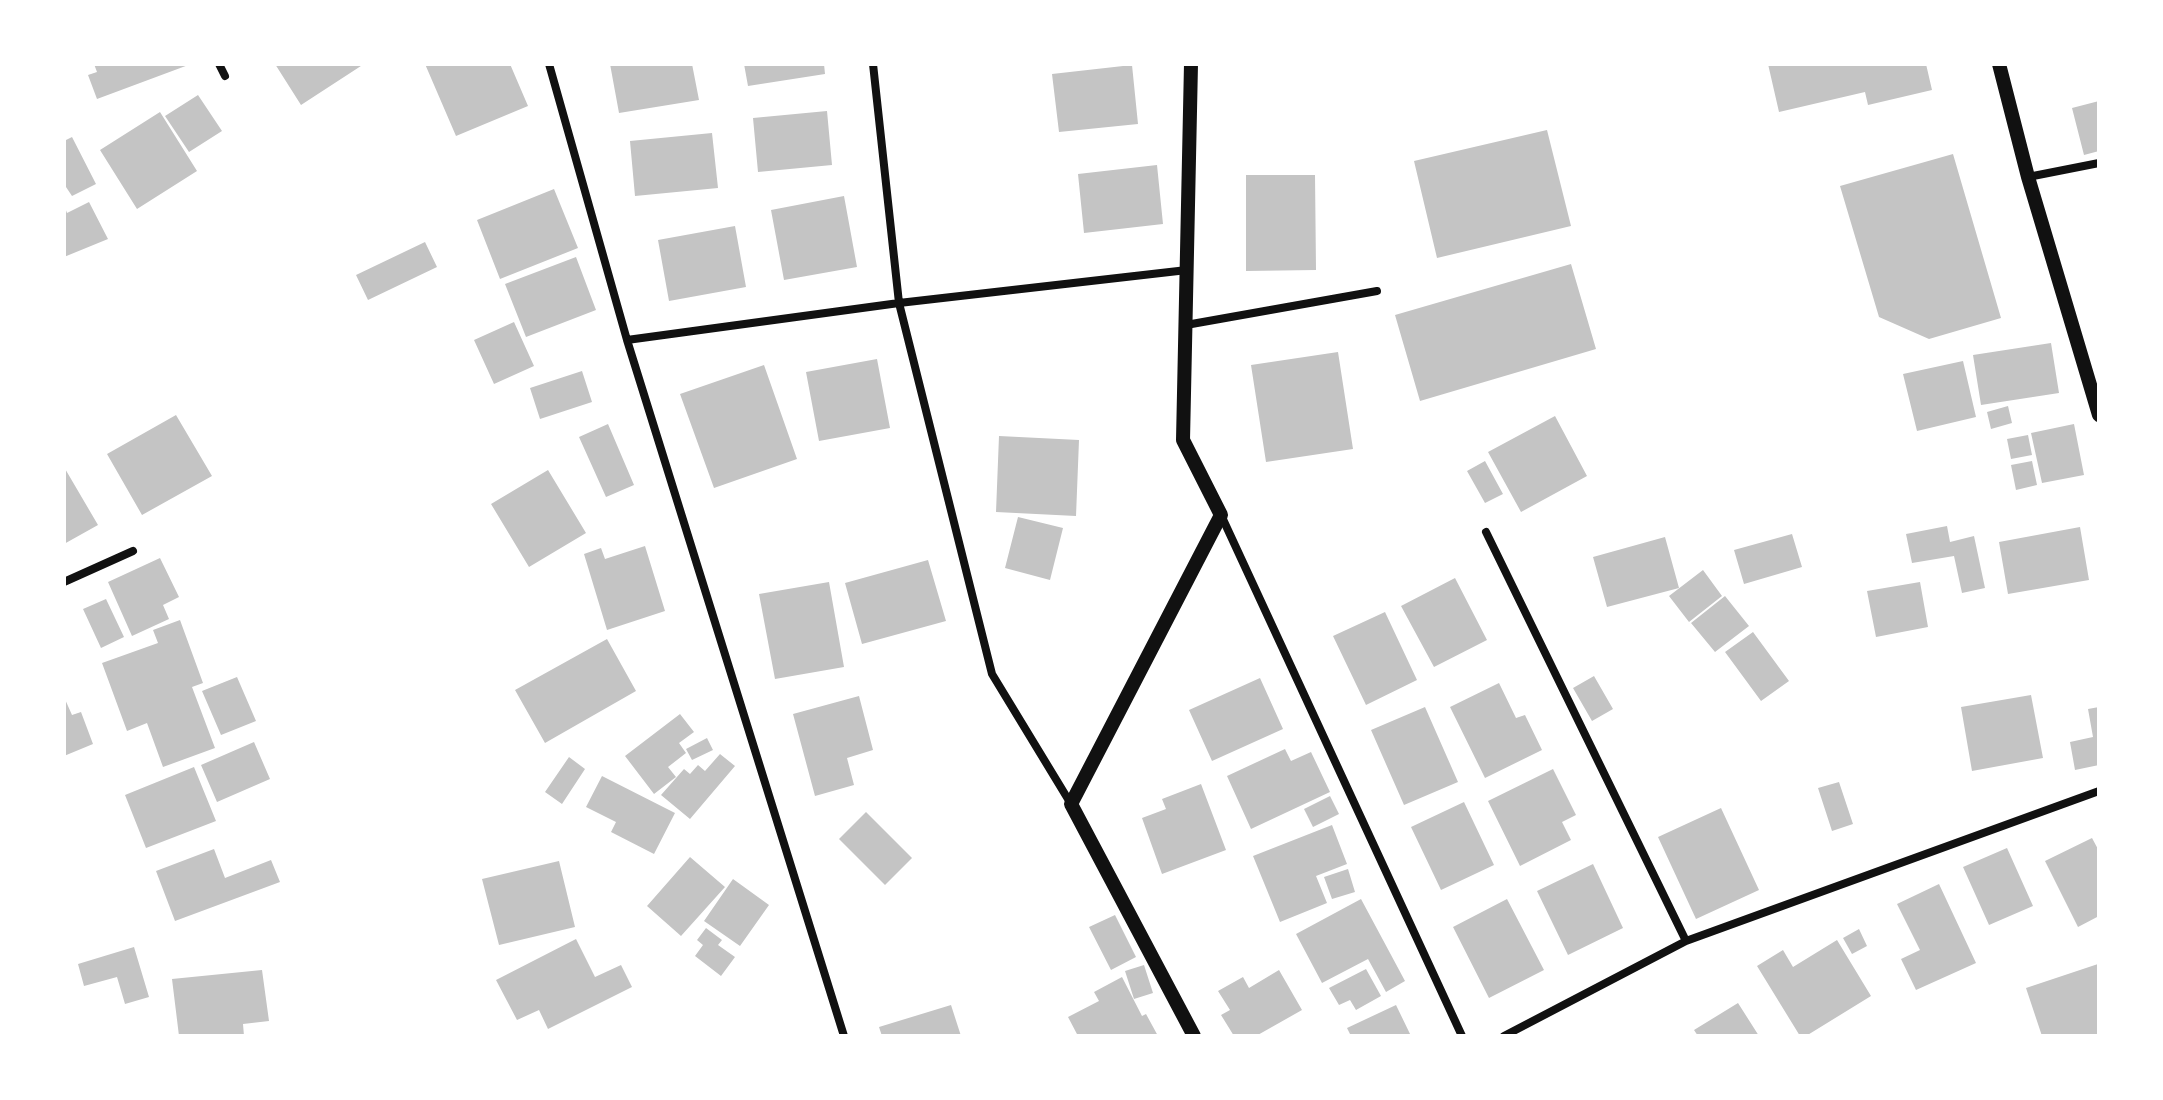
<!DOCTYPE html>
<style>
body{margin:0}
#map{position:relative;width:2163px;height:1100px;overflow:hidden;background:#fff;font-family:Jost,sans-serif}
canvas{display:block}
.frame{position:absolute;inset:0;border:66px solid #fff;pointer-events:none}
</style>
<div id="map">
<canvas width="2163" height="1100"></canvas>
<div class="frame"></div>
</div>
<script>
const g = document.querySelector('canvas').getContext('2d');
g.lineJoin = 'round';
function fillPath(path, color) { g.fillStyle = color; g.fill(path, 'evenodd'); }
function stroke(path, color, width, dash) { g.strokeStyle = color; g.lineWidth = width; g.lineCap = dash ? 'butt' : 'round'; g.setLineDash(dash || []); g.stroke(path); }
const building = new Path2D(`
 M94,64h97l-94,35 -9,-24 9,-3z
 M275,64h89l-63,41z
 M425,64h85l18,42 -72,30z
 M610,64h82l7,36 -80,13z
 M744,64h80l1,10 -77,12z
 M1768,64h158l6,26 -64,15 -3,-13 -86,20z
 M1132,65l6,59 -79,8 -7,-58z
 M198,95l24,36 -33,21 -24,-36z
 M2099,101v50l-15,4 -12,-47z
 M827,111l5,54 -74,7 -5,-54z
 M160,112l37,59 -60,38 -37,-59z
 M1547,130l24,96 -134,32 -23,-97z
 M712,133l6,55 -83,8 -5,-55z
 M72,137l24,47 -24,12 -8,-12v-43z
 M1953,154l48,164 -72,21 -50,-22 -39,-131z
 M1157,165l6,59 -79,9 -6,-59z
 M1246,175h69l1,95 -70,1z
 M554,189l24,59 -78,31 -23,-59z
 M844,196l13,71 -73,13 -13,-70z
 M89,202l19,37 -44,18v-52l3,8z
 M735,226l11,61 -77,14 -11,-61z
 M425,242l12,25 -69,33 -12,-25z
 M576,257l20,53 -70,27 -21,-53z
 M1571,264l25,85 -176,52 -25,-86z
 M514,322l20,44 -40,18 -20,-44z
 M2051,343l8,50 -78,12 -8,-50z
 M1338,352l15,97 -87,13 -15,-97z
 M877,359l13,69 -71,13 -13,-69z
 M1963,361l13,56 -59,14 -14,-57z
 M764,365l33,94 -83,29 -34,-94z
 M582,371l10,31 -52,17 -10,-31z
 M2008,406l4,17 -21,6 -4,-17z
 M176,415l36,61 -70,39 -35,-61z
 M1555,416l32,60 -66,36 -33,-60z
 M608,424l26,61 -28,12 -27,-60z
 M2074,424l10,51 -42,8 -11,-50z
 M2028,435l4,20 -21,4 -4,-20z
 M999,436l80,4 -3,76 -80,-4z
 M1485,461l18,33 -18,9 -18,-32z
 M2032,461l5,24 -21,5 -5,-25z
 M64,467l34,58 -34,19z
 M548,470l38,63 -57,34 -38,-63z
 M1018,517l45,11 -13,52 -45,-12z
 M1947,526l3,16 24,-6 11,52 -23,5 -8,-37 -42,7 -6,-29z
 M2080,527l9,53 -81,14 -9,-52z
 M1792,534l10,33 -58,17 -10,-34z
 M1665,537l14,51 -72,19 -14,-50z
 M645,546l20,65 -58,19 -23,-76 17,-6 4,11z
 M160,558l19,39 -16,8 6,14 -37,17 -24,-54z
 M928,560l18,61 -84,23 -17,-61z
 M1703,570l19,26 -33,26 -20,-26z
 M1455,578l32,62 -53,27 -33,-61z
 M829,582l15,85 -69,12 -16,-85z
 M1920,582l8,45 -52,10 -9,-46z
 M1725,596l24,30 -34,26 -24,-29z
 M106,599l18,38 -23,11 -18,-39z
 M1385,612l32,68 -51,25 -33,-69z
 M180,620l23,63 -11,4 23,61 -52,19 -16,-44 -20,8 -25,-68 56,-20 -5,-13z
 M1753,632l36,49 -28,20 -36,-49z
 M607,639l29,52 -91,52 -30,-53z
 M1594,676l19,33 -21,12 -19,-33z
 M237,677l19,44 -35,14 -19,-44z
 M1260,678l23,51 -71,32 -23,-51z
 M1499,683l17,35 9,-3 17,35 -57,28 -35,-71z
 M2031,695l12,63 -71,13 -11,-64z
 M859,696l14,54 -26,8 7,27 -39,11 -22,-82z
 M64,697l8,18 9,-3 12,32 -29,12z
 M1425,707l33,75 -54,23 -33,-75z
 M2099,707v58l-24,5 -5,-28 23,-5 -5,-28z
 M680,714l14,18 -15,11 7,10 -18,14 8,10 -22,17 -29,-38z
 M707,738l6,12 -21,10 -6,-11z
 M254,742l16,37 -53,23 -16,-37z
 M1285,749l6,12 20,-9 19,40 -79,37 -24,-53z
 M720,754l15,12 -45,53 -29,-24 23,-26 6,5 8,-9 7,6z
 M569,757l16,12 -23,35 -17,-12z
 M194,767l22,54 -70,27 -21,-53z
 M1553,769l23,46 -14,7 9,18 -51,26 -32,-65z
 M602,776l73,37 -21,41 -43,-22 5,-10 -30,-15z
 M1839,782l14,42 -21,7 -14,-43z
 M1201,784l25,66 -64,24 -20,-56 24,-9 -4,-10z
 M1330,796l9,18 -26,13 -9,-18z
 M1464,802l30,63 -53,25 -30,-63z
 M1721,808l38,82 -63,29 -38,-82z
 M866,812l46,46 -27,27 -46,-46z
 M1332,825l15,39 -31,12 11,27 -47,19 -27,-66z
 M2092,838l7,13v65l-21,11 -33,-66z
 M2007,848l26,58 -44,19 -26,-58z
 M214,849l11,29 46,-18 9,22 -105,39 -19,-50z
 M690,857l35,30 -44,49 -34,-30z
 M559,861l16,66 -76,18 -17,-66z
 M1593,864l30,64 -55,27 -31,-64z
 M1348,869l7,23 -23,7 -8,-22z
 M733,879l36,26 -29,41 -36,-25z
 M1939,884l37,79 -60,27 -15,-31 19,-9 -23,-46z
 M1361,899l44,82 -19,11 -18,-33 -46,24 -26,-49z
 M1507,899l37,71 -55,28 -36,-71z
 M1115,915l21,42 -25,13 -22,-43z
 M706,928l16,12 -4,5 17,12 -14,19 -26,-20 8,-11 -6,-5z
 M1859,929l8,17 -15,8 -9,-16z
 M576,939l19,38 26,-12 11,22 -84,42 -9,-19 -22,10 -21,-40z
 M1837,940l34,56 -65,40h-6l-43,-70 26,-16 10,17z
 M134,947l15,50 -24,7 -8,-27 -33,9 -6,-22z
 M2098,964l1,71 -57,1 -16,-48z
 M1144,965l9,28 -19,6 -9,-28z
 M1366,969l15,27 -25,14 -6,-10 -11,5 -10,-17z
 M262,970l7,51 -26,3 1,12h-65l-7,-57z
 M1279,970l23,40 -46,26h-22l-13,-21 9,-5 -12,-19 25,-14 6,11z
 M1122,977l20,39 4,-2 12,22h-80l-10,-19 31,-16 -5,-9z
 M1738,1003l21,33h-61l-4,-6z
 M951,1005l10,31h-79l-3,-9z
 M1396,1005l15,31h-60l-4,-8z`);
const minor = new Path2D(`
 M219,64l6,12
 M549,64l78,276 217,696
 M873,64l26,239 93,371 79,130
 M2028,177l71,-14
 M1186,325l191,-34
 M627,340l272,-37 288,-33
 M1221,515l241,521
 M1486,532l200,409
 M64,582l69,-31
 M1504,1036l182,-95 413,-150`);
const tertiary = new Path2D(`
 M1191,64l-8,376 38,75 -150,289 123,232
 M1999,64l29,113 71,238`);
fillPath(building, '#c4c4c4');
stroke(minor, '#111', 8);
stroke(tertiary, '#111', 14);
</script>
